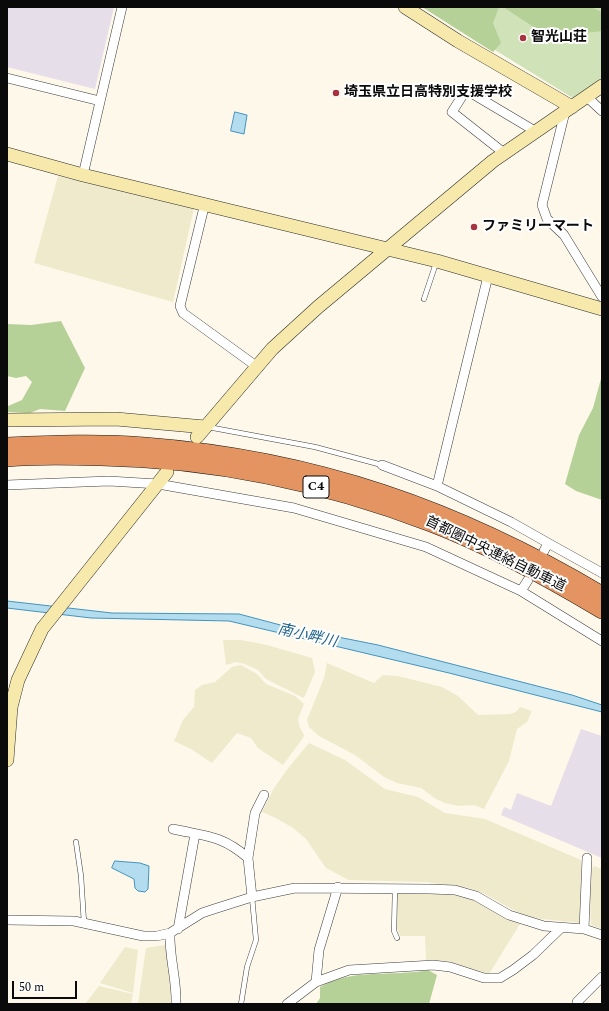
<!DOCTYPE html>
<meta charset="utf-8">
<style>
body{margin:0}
#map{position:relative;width:609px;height:1011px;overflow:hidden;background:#fdf8e9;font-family:Spectral,serif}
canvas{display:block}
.frame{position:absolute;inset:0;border:8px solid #0a0a0a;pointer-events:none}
.scale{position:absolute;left:12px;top:981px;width:65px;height:18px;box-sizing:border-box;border:2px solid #0a0a0a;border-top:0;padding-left:5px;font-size:12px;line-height:14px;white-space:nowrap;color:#0a0a0a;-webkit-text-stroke:3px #fff;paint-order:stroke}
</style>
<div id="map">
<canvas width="609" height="1011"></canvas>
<div class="frame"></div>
<div class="scale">50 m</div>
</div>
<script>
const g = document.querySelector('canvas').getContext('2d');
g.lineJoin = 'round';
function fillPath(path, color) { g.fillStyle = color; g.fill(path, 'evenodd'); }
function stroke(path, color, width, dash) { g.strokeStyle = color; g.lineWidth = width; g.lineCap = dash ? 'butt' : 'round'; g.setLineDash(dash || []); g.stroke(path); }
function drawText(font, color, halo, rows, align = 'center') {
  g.font = font + ' Spectral,"Noto Sans JP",serif'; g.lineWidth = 4; g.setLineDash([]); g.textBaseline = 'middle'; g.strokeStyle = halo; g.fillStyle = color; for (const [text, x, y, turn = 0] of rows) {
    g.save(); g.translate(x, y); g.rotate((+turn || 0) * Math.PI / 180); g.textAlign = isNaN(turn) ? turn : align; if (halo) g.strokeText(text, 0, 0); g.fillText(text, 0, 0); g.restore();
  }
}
const industrial = new Path2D(`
 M7,7h107l-19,82 -88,-22z
 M581,729l21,7v122l-101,-43 3,-8 7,3 6,-17 34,13z`);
const farmland = new Path2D(`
 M58,176l136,32 -21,94 -139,-39z
 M223,640h18l26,5 45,13 3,14 -11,26 -38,-19 -8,-9 -13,-6 -9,-2 -10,3z
 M327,663l47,20 9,-8 15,1 44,11 16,9 20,19 32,-1 6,-2 4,-5 12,4 -5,11 -10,7 -8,32 -25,48 -10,-4 -15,1 -14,-3 -9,-4 -15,-11 -24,-5 -13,-6 -29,-22 -36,-19 -10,-9 -2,-7 17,-42z
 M241,665l16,9 9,10 29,12 9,8 -6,15 2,9 4,7 -1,3 -20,27 -25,-17 -7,-10 -14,-5 -25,30 -21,-14 -17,-8 9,-21 11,-13 1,-17 7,-5 13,-3 17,-15z
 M309,743l36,17 40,29 33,8 27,16 40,6 96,41 1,56 -2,7 -47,-5 -16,-6 -32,-18 -16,-6 -44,-6 -76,-2 -23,-12 -20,-29 -13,-11 -17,-10 -14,-6 12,-24 15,-21z
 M594,866l8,3v60l-11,-4 -2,-52z
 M397,892l57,3 22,5 25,16 19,8 -31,50 -42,-13 -21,-1 -1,-24h-25l-3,-8z
 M165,945l7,38 1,21h-35l8,-56z
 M125,947l13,3 -5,43 -33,-10z
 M99,986l34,8 -2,10h-46z`);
const green = new Path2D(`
 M425,7h177v71l-29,20z`);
const forest = new Path2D(`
 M422,7h77l-6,16 8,20 -8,9z
 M503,7h88l11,5v19l-53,6z
 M61,321l24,47 -20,43 -25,-2 -10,4 -22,-1v-6l14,-6 10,-18 -6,-6 -10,2 -9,-2v-52l24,1z
 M602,375v125l-26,-9 -11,-7 14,-49 14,-27z
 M428,970l9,5 -8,29h-113l4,-6v-11c32,-19 73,-10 108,-17z`);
const water = new Path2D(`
 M235,112l12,3 -3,19 -13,-3z
 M7,601l105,12 127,1 49,13 90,18 194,50 30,10v7l-153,-39 -220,-52 -138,-3 -84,-10z
 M115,861l25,2 9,3 -1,23 -3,3 -7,-1 -3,-3 -1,-9 -22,-11z`);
const lane = new Path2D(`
 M424,299l12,-36
 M208,427l107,20 67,18
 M76,842l5,34 3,47
 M395,888l-1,43 3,7
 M241,1004l6,-37 9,-27 -4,-43`);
const street = new Path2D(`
 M7,78l93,23
 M587,97l15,14
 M565,112l-23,93 5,14 17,16 38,62
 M504,153l-52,-41 14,-22 69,41
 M83,175l39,-168
 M205,203l-25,103 3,7 73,53
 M382,465l55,21 74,36 37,21 -4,8
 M7,485l102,-4 49,3 136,24 132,39 95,44 81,50
 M437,486l51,-210
 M548,543l54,30
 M521,591l7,-11
 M173,829c32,7 49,6 75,29
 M252,897l-4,-39 7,-45 9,-18
 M7,920l67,1 69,15h14l13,-3 32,-20 12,-4 38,-12 43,-9 135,1 25,1 21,6 33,19 35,11 40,3 18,6
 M178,929l17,-95
 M584,929l3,-71
 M170,933c-1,24 7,47 6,71
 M316,982l3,-32 19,-63
 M287,1004l29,-22 33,-12 84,-5 17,2 34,11h16l13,-8 20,-15 28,-27
 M579,1004l-2,-2 25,-25`);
const secondary = new Path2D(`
 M405,7l53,34 114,66
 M7,154l76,21 354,86 165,48
 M7,420l109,-1 89,8
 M197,437l75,-88 46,-42 175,-146 109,-75
 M7,760l4,-53 7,-27 24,-51 125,-157`);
const highway = new Path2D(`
 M7,446c46,-2 92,-4 138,0 169,13 312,63 457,149
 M7,458c31,-3 63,-2 94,-1 113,2 225,26 330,66 60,23 116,54 171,87`);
const markers = [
 [523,38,4,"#a9323f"],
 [336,93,4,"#a9323f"],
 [474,227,4,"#a9323f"]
];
const shields = [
 [316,487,26]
];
const shieldNames = [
 ["C4",316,487]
];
const poiNames = [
 ["智光山荘",531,38],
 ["埼玉県立日高特別支援学校",344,93],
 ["ファミリーマート",482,227]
];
const streetNames = [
 ["首都圏中央連絡自動車道",495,555,26]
];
const waterNames = [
 ["南小畔川",307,637,13]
];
fillPath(industrial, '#e6dee8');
fillPath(farmland, '#efeacc');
fillPath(green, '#d0e2b7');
fillPath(forest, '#b5d198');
fillPath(water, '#b3dcee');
stroke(water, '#4393bd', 1);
stroke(lane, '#3d3d3d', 5.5);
stroke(street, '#3d3d3d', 10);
stroke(secondary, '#2c2c2c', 14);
stroke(highway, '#1b1b1b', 18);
stroke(lane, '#fff', 4.5);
stroke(street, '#fff', 9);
stroke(secondary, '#f6e9ab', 13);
stroke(highway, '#e49460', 17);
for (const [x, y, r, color] of markers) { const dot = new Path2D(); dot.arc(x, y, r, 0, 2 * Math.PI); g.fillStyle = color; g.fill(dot); stroke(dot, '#fff', 1.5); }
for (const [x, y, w] of shields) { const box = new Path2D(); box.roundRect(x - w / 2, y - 11, w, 22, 3); g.fillStyle = '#fff'; g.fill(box); stroke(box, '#0a0a0a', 1); }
drawText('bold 13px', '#0a0a0a', null, shieldNames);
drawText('bold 14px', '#0a0a0a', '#fff', poiNames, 'left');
drawText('14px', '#0a0a0a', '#fff', streetNames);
drawText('italic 15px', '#22648c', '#fff', waterNames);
</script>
